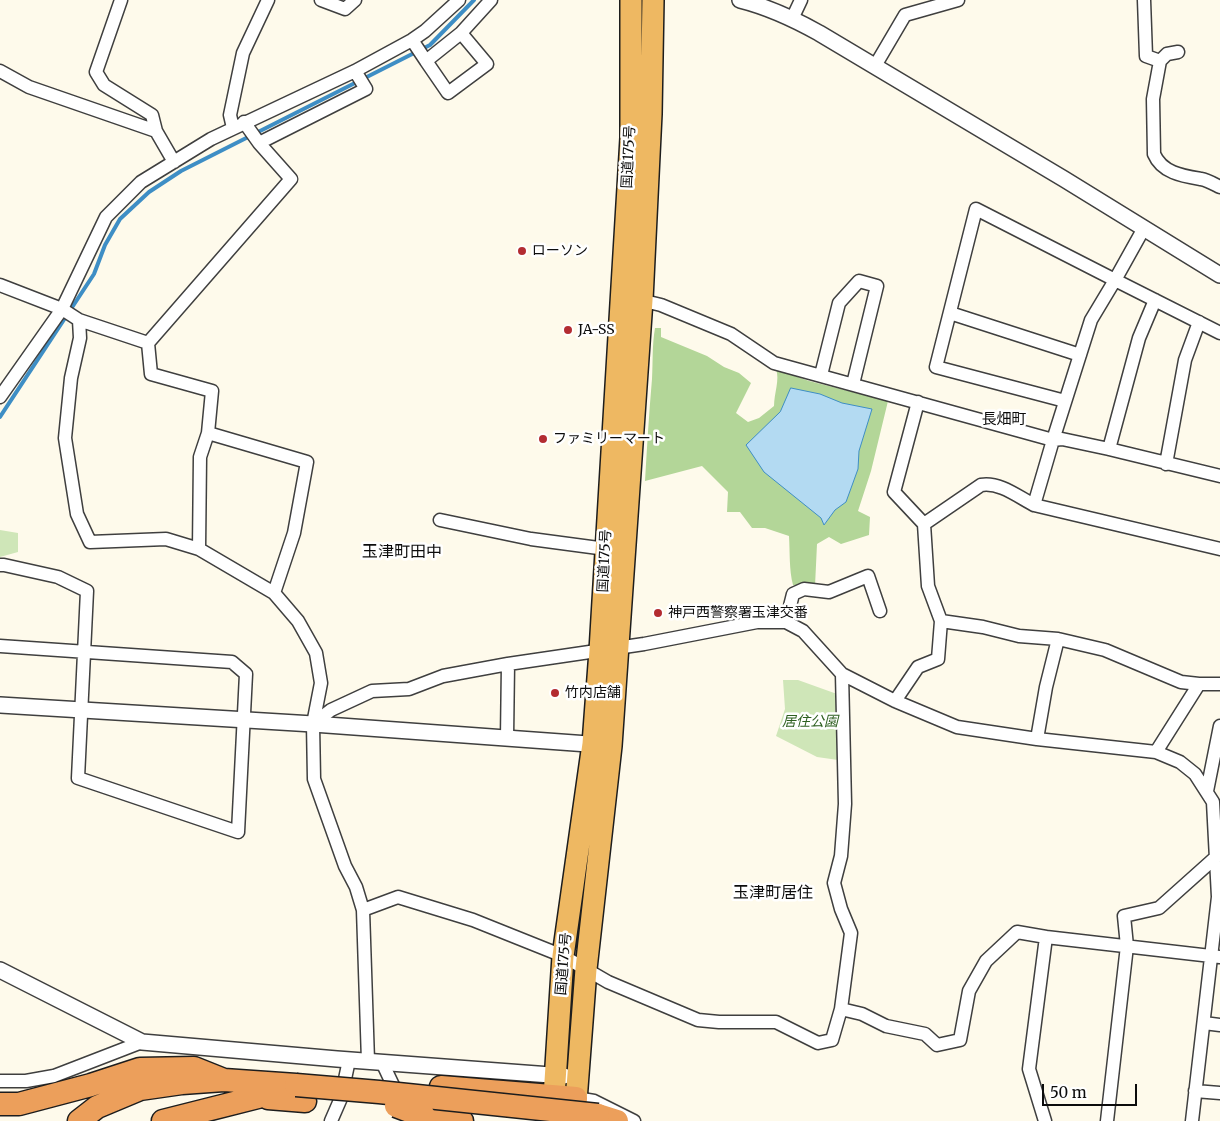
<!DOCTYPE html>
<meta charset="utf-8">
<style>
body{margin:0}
#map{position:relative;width:1220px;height:1121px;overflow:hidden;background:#fefaeb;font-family:Merriweather,serif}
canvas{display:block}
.scale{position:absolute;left:1042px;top:1084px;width:95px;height:22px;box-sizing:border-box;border:2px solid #0c0c0c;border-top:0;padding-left:6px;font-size:15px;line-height:18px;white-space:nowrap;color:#0c0c0c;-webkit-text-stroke:4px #fff;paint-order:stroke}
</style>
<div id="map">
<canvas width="1220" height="1121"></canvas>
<div class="scale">50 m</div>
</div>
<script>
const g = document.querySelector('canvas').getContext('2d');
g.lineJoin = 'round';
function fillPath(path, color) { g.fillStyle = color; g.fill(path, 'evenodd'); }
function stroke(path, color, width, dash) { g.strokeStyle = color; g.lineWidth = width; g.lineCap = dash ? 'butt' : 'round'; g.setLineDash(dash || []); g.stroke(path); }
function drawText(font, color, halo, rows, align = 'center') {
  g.font = font + ' Merriweather,"Noto Sans JP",serif'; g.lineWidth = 5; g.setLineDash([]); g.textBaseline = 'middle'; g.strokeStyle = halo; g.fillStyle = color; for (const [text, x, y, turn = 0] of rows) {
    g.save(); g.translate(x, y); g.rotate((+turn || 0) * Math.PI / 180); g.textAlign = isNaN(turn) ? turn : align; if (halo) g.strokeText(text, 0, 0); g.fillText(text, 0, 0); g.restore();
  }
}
const green = new Path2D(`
 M0,530l18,3v19l-18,5z
 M783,680h15l39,14 1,66 -21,-3 -41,-21 9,-27z`);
const forest = new Path2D(`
 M655,328h6v9l46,19 17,11 15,6 12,10 -15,30 12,9 11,-4 15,-12c0,-13 6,-26 2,-37l33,12 79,20 -17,70 -13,40 12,6 -1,18 -28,9 -12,-7 -12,7 -2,42 -22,-1c-4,-15 -3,-33 -4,-49l-24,-8h-13l-12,-16h-13l1,-20 -26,-26 -57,15c2,-34 4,-68 7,-102 1,-17 0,-34 3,-51z`);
const water = new Path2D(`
 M791,388l29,6 22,9 30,6 -13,42 -1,18 -12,33 -11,8 -11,15 -3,-7 -57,-46 -18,-27 34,-33z`);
const stream = new Path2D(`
 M0,417l94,-143 11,-29 15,-26 29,-27 32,-21 249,-126 44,-45`);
const minor = new Path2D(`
 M121,0l-25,72 8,13 48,30 4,16
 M321,0l24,9 10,-9
 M1144,0l2,56 14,5 -7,38 1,55c8,19 29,22 47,25 6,1 13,5 19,8
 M792,19l9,-19
 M461,33l26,31 -39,29 -22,-32 35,-28 30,-33
 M412,40l14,21
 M1160,61l7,-7 11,-2
 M875,66l30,-51 53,-15
 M0,71l29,16 127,44 18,31
 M244,122l15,21
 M233,128l-3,-13 13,-62 25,-53
 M0,285l62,24 17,11 69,23 143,-164 -32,-36 107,-54 -11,-18
 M636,299l25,6 70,29 43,29 279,77 9,-1 47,10 111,27
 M950,313l130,42
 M79,320l1,18 -9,40 -6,60 12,76 13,28 76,-3 33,10 75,44 24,28 18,32 5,30 -8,41 1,55 31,87 11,21 7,23 5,151
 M1220,333l-105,-53 -24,40 -38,120 -19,65 186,44
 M148,343l3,31 61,17 -4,42 -8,24 -1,92
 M821,375l18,-72 20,-22 18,5 -24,98
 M0,397l62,-88 44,-92 35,-35 70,-43 144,-68 57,-31 13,-9 34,-31
 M1065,401l-129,-34 40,-158 139,71 29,-52
 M918,402l-24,90 30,32 57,-39c19,-3 36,11 53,20
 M208,433l99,29 -13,71 -20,60
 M1109,449l30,-111 16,-38
 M1166,464l19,-104 14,-38
 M440,520l91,19 75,10
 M0,565h4l54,12 29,14 -9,187 160,54 8,-158 -14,-12 -232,-16
 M941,621l42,6 36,9 39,3 47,11 76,32 18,2h21
 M786,622l7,-28 11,-5 25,3 39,-16 12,35
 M895,701l23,-34 20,-8 3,-38 -13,-35 -4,-62
 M313,724l18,-14 41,-19 37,-2 34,-13 65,-12 136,-20 113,-22h29l17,9 39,43 53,27 62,26 80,12 119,13 24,10 15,12 18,28 5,95 -26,224
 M507,738l1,-74
 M1037,739l9,-52 12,-48
 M1156,752l43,-68
 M1207,791l13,-65
 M363,910l35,-13 75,23 90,36 45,26 90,38 21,2h57l42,21 14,-3 9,-31 10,-76 -10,-24 -7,-26 7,-27 4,-52 -3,-130
 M841,1009l21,5 24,12 39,8 12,11 23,-5 9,-49 17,-30 31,-29 29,5
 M1204,1023l16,2
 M382,1062l16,34
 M0,1081h26l28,-5 88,-34
 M1195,1091l25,2
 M576,1098l18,3 40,20
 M331,1121l10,-23 8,-38
 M1045,1121l-16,-52 17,-132 174,20
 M1107,1121l20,-175 -3,-30 35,-8 57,-51`);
const tertiary = new Path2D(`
 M740,0c28,7 54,19 79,33l245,146 156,96
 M0,705l313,19 289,21
 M0,970l142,72 195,17 227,17`);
const trunk = new Path2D(`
 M553,1113l10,-157 30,-212 7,-93 31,-513v-138
 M575,1114l11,-145 25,-223 31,-446 9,-186 2,-114`);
const motorway = new Path2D(`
 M441,1087l135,11
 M268,1098l37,3
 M0,1104h19l72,-19 49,-16 54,-1 30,12
 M598,1115l19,6
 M425,1117l37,4
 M79,1121l18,-14 43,-18 42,-6 42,-3 72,5
 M163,1121l95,-24`);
const motorwayBridge = new Path2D(`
 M296,1085l83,7 219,23
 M396,1106l29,11`);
const markers = [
 [522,251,5,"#b32c31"],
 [568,330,5,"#b32c31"],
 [543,439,5,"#b32c31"],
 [658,613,5,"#b32c31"],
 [555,693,5,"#b32c31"]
];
const streetNames = [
 ["国道175号",629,157,-87],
 ["国道175号",605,561,-87],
 ["国道175号",564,964,-85]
];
const poiNames = [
 ["ローソン",532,251],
 ["JA-SS",578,330],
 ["ファミリーマート",553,439],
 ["神戸西警察署玉津交番",668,613],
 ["竹内店舗",565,693]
];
const parkNames = [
 ["居住公園",810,722]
];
const neighbourhoodNames = [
 ["長畑町",1004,420]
];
const quarterNames = [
 ["玉津町田中",402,552],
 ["玉津町居住",773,893]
];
fillPath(green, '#cfe6b8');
fillPath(forest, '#b3d698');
fillPath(water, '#b3daf2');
stroke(water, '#3e8ec5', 1);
stroke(stream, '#3e8ec5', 4);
stroke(minor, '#3f3f3f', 15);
stroke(tertiary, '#3f3f3f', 18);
stroke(trunk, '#1d1d1d', 24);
stroke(motorway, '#1d1d1d', 25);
stroke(minor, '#fff', 12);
stroke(tertiary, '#fff', 15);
stroke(trunk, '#eeb862', 21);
stroke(motorway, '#ec9f5b', 22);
stroke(motorwayBridge, '#1d1d1d', 25, []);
stroke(motorwayBridge, '#ec9f5b', 22);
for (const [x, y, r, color] of markers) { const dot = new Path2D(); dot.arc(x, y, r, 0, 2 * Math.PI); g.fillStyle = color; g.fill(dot); stroke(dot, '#fff', 2); }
drawText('14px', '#0c0c0c', '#fff', streetNames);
drawText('14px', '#0c0c0c', '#fff', poiNames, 'left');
drawText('italic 14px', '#2d5f20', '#fff', parkNames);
drawText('15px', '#0c0c0c', '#fff', neighbourhoodNames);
drawText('16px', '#0c0c0c', '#fff', quarterNames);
</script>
